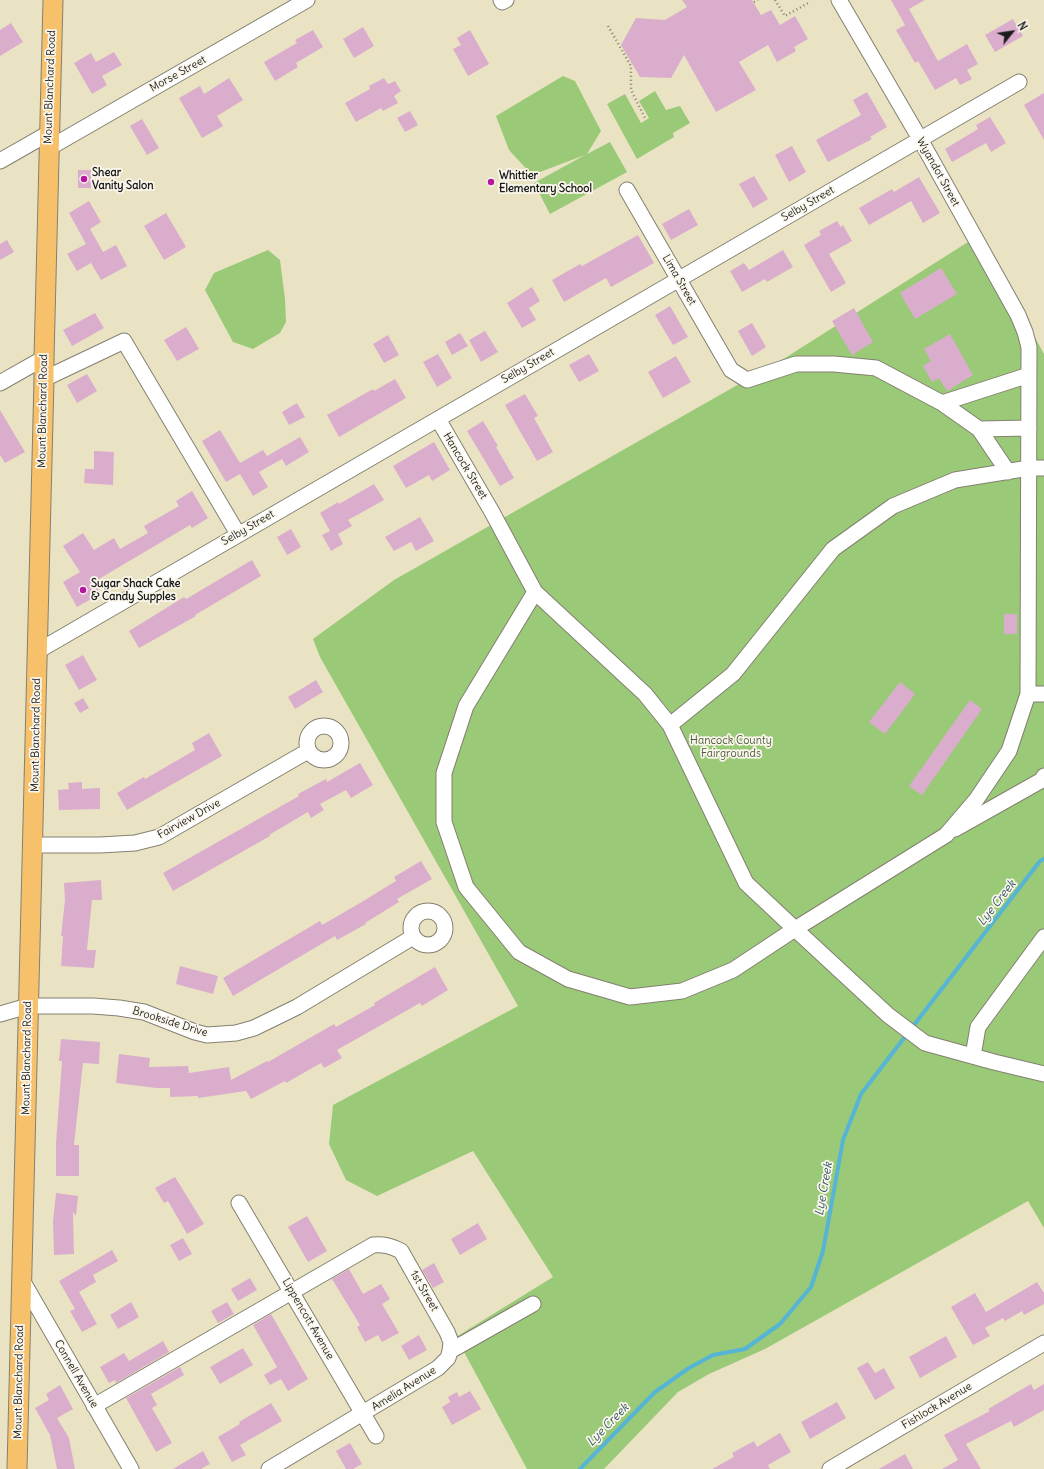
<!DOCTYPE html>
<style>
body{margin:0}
#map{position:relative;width:1044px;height:1469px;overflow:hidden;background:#eae3c3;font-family:Delius,sans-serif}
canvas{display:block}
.north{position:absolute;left:992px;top:12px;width:40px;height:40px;-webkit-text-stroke:3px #fbf7ec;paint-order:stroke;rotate:60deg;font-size:11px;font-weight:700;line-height:16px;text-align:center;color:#1c1c1c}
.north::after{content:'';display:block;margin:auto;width:14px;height:18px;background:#1c1c1c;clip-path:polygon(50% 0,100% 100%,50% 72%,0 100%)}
</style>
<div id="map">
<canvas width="1044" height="1469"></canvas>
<div class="north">N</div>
</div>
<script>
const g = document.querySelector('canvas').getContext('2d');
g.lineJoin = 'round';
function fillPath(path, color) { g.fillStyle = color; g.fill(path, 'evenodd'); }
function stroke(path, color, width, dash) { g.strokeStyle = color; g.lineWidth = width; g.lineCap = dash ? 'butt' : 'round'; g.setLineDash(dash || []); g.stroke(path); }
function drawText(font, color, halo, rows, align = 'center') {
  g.font = font + ' Delius,sans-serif'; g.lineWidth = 3.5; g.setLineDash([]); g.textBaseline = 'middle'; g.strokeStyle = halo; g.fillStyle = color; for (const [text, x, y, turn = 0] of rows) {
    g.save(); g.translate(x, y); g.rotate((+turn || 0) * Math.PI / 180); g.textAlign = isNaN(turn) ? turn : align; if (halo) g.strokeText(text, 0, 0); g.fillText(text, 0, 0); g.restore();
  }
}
const green = new Path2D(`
 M563,76l12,5 26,50 -14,23 23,-12 17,30 -77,42 -16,-31 51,-28 -53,20 -23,-25 -13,-34z
 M655,91l11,19 14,-4 10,17 -17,10 1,4 -37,22 -30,-55 18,-10 16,29 8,-5 -10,-17z
 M979,235l65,119v874l-16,-27 -263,148 -56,25 -31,18 -74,77h-77l-71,-132 97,-60 -80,-126 -96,45 -31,-16 -17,-36 4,-39 185,-99 -198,-349 -7,-18 81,-59 391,-222z
 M268,250l12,10 5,39 1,23 -6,11 -27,16 -20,-7 -28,-52 9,-17z`);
const stream = new Path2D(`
 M580,1469l75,-77 34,-24 24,-13 32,-6 35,-25 31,-37 12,-36 20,-111 18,-46 179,-233 4,-2`);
const building = new Path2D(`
 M682,0h70l9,15 10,-5 9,15 15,-9 13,23 -14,8 2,4 -19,11 -9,-17 -29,17 17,28 -40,22 -32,-57 -13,23 -31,-1 -19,-32 15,-27 29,2 22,-13z
 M891,0h34l-16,9 29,52 29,-17 11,20 -11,6 5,9 -12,6 -4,-7 -21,12 -17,-29 -3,2 -19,-33 9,-5z
 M1013,19l10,17 -28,16 -10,-17z
 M11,23l12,19 -23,14v-26z
 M363,27l11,19 -20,12 -11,-19z
 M313,30l10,17 -27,16 2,4 -23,14 -11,-19 33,-19 -2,-3z
 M470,30l19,34 -21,12 -15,-27 8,-4 -4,-7z
 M114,52l8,13 -20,11 5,9 -15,9 -18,-31 17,-10 5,9z
 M229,78l14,22 -26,16 6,10 -21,12 -23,-40 21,-12 4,8z
 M384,78l4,6 7,-3 6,10 -7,5 4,7 -15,8 -2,-3 -25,14 -11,-19 25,-14 -1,-3z
 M867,92l20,35 -17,10 2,2 -44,23 -12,-22 45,-25 -8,-15z
 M1044,93v47l-20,-35z
 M410,111l8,14 -13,7 -8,-14z
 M990,117l16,26 -15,9 -5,-9 -34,19 -7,-13 33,-20 -2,-4z
 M142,119l17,29 -12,7 -17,-29z
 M792,146l14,26 -17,10 -14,-27z
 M78,170h13v18h-13z
 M754,176l14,23 -15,9 -14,-24z
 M919,177l21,36 -17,10 -12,-22 -42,24 -10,-17 33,-19 2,3z
 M89,201l12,21 -11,7 13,23 13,-7 11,21 -26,14 -10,-17 -14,8 -10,-17 19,-10 -17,-31z
 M689,209l9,16 -27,15 -9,-16z
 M166,213l20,34 -22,13 -20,-34z
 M837,221l4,6 2,-2 9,16 -23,13 17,29 -15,9 -27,-47 17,-10 -2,-4z
 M638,235l16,28 -43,24 -5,-9 -42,24 -12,-22 28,-16 2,2z
 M7,240l7,12 -14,8v-16z
 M783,250l10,17 -26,15 -2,-3 -23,13 -12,-21 14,-8 5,7z
 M941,268l16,26 -42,25 -15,-26z
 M532,287l8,14 -11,7 7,12 -14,8 -15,-25z
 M670,306l18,31 -15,8 -18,-30z
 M854,308l19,34 -21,13 -20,-34z
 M95,313l9,15 -32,18 -9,-16z
 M752,323l14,24 -14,9 -14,-25z
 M186,327l13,22 -22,12 -13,-21z
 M485,331l13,21 -17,10 -12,-22z
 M460,333l8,13 -16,9 -7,-13z
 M950,334l23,41 -26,16 -8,-13 -7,4 -9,-16 8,-5 -7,-12z
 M388,335l11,20 -15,8 -11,-19z
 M438,354l14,24 -15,9 -14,-25z
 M589,354l10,17 -20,11 -10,-17z
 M676,356l15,26 -28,16 -15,-26z
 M87,374l10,17 -20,12 -10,-18z
 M395,379l11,19 -67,39 -12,-22 46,-26 1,2z
 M525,394l13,22 -4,2 19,34 -16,9 -32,-56z
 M297,403l8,14 -16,8 -7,-13z
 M0,410l25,42 -20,11 -5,-8z
 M483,421l15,25 -2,1 18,31 -14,8 -33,-55z
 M220,430l20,33 23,-13 4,6 33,-19 9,15 -23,14 -4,-7 -23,13 9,15 -15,9 -13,-22 -14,8 -24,-41z
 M434,442l16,28 -18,11 -3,-6 -23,13 -13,-22z
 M94,451l20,1 -1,33 -29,-2 1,-14h9z
 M374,484l10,16 -36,20 4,6 -14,8 5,10 -12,7 -9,-16 8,-4 -10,-18 18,-11 1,2z
 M192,491l16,27 -16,10 -2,-3 -91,54 3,5 -5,3 3,7 -23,13 -14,-25 17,-10 -17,-26 20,-13 11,17 20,-12 6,11 28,-16 -4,-7 35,-20 -3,-5z
 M420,517l14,24 -18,10 -5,-9 -17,9 -9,-14z
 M291,529l10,18 -14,8 -10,-18z
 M252,560l9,16 -66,39 1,1 -57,32 -10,-17 55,-34 2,2z
 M1004,614h13v20h-13z
 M83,655l14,25 -18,10 -14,-25z
 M316,680l7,12 -28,17 -7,-12z
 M900,682l15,12 -30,40 -16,-12z
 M83,698l6,10 -9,5 -6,-10z
 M970,700l12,9 -60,86 -13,-9z
 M209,733l13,23 -95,54 -10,-17 27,-16 1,2 50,-29 -3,-7z
 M360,763l13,22 -22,13 -5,-8 -26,14 4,6 -13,8 -3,-6 -39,23 1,1 -97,55 -10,-18 136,-77 -1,-2 28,-15 1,3z
 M82,782v7l18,-1v21l-41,1 -1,-20 11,-1 -1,-6z
 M421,861l11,18 -35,20 2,3 -34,21 1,1 -29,16 -2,-4 -102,60 -10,-18 97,-57 2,4 38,-22 36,-22 -2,-4z
 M101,880l1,20h-10l-5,50h9l-2,18 -33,-2 2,-30h-2l4,-36 -1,-17z
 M180,966l38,10 -5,18 -37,-10z
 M435,967l13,23 -26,16 -2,-3 -83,47 5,8 -18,10 -3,-5 -35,20 -1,-2 -34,18 -5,-8 -48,7v-2l-28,1v-9h-14l-40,-5 3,-29 31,4 -1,9 39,-1 1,7 40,-6 2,13 36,-19 1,1 66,-38 2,3 39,-22 -1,-2z
 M61,1039l39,3 -1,22 -16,-1 -9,82h5v31h-23v-33l6,-82h-3z
 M175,1177l29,47 -17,10 -19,-33 -4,2 -9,-15z
 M56,1193l22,3 -2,20 -3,-4 1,42 -20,1 -1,-34z
 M307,1216l20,35 -19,11 -20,-35z
 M478,1223l9,16 -27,16 -9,-16z
 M183,1238l9,16 -13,7 -9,-16z
 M112,1250l6,11 -25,14 3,7 -17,10 18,32 -15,8 -12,-21 5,-2 -16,-28z
 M434,1263l10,19 -11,6 -11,-18z
 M349,1269l14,25 18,-10 9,15 -8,5 17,29 -17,9 -4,-7 -13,7 -8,-15 3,-2 -28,-46z
 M250,1278l7,12 -19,11 -7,-12z
 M1037,1282l7,11v11l-20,11 -2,-4 -17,10 -2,-3 -18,10 5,8 -17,9 -22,-38 24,-14 11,19z
 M131,1302l8,15 -21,12 -8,-14z
 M227,1302l7,12 -16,9 -7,-12z
 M271,1314l37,65 -20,12 -7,-12 -11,6 -6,-10 13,-8 -24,-42z
 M419,1335l8,15 -18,10 -8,-14z
 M946,1336l11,21 -37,21 -11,-21z
 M163,1341l6,11 -53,31 -1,-3 -6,3 -9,-16 24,-14 5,8z
 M243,1348l10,17 -33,19 -10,-17z
 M868,1362l7,11 9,-5 11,20 -20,12 -18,-32z
 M180,1367l4,8 -33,19 6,11 -5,3 20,35 -16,9 -30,-54z
 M1031,1384l3,6 10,-6v26l-30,17 -3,-6 -45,23 15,25h-39l16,-9 -14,-25 46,-24 -2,-2z
 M60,1385l13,24 -16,9 12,20 6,31h-18l-7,-34 -15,-27 14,-8 -3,-6z
 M470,1391l11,18 -29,16 -10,-18 8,-5 -2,-5 9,-5 2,5z
 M837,1402l9,16 -36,21 -9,-17z
 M271,1403l11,18 -42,24 6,10 -14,7 -14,-25 22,-13 -1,-2z
 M780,1433l11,19 -23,13 2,4h-58l22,-12 -2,-4 22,-12 3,6z
 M350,1443l12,21 -9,5h-7l-10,-18z
 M203,1451l7,13 -9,5h-28z
 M905,1454l8,15h-34z`);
const path = new Path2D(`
 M775,0l10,16 25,-14
 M754,2l4,-2
 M608,26l23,40v24l15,30`);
const minor = new Path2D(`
 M501,0l1,2 4,-2
 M839,0l81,139 98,176 7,17 4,15 -1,347h16
 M49,148l258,-148
 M0,161l49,-28
 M627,190l104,180 16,10 49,-16h38l42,4 66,35 87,-28
 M44,379l80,-38 114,193
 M0,383l44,-25
 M942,403l37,26 29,43
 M438,419l54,93 43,80 110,102 25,31
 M979,429l50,-1
 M535,592l-69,114 -22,67v49l22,65 53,65 49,27 62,18 52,-6 51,-21 62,-41 -49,-46 -76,-158 63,-51 100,-125 60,-43 62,-26 74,-12h15
 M38,651l981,-569
 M1028,694l-19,57 -33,49 -30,35 -151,94 93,86 37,28 69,19 50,12
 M307 743a17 17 0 1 1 34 0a17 17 0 1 1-34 0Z
 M955,829l87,-49 2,-4
 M33,845h67l35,-2 24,-6 149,-86
 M411 928a17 17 0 1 1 34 0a17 17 0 1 1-34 0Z
 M0,1014l28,-8h65l26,2 25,4 51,20 12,3 29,-2 18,-5 43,-21 116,-70
 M973,1056l5,-29 66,-90
 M239,1203l137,233
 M22,1280l109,189
 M94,1406l279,-161c11,-1 18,1 28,6l46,81 4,10 -1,9
 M269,1469l169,-101 10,-10 2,-7 83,-47
 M830,1469l214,-126`);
const major = new Path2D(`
 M17,1469l27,-1090v-21l9,-358`);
const markers = [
 [84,179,4,"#b5179e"],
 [491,182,4,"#b5179e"],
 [83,590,4,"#b5179e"]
];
const streetNames = [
 ["Morse Street",178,74,-29],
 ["Mount Blanchard Road",50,87,-88],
 ["Wyandot Street",938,172,61],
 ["Selby Street",808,204,-30],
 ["Lima Street",679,280,60],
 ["Selby Street",528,366,-30],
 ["Mount Blanchard Road",43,411,-89],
 ["Hancock Street",465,466,59],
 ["Selby Street",248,528,-30],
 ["Mount Blanchard Road",36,735,-89],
 ["Fairview Drive",189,819,-29],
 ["Brookside Drive",170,1022,17],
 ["Mount Blanchard Road",27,1058,-89],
 ["1st Street",424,1291,60],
 ["Lippencott Avenue",308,1319,60],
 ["Connell Avenue",76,1374,60],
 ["Mount Blanchard Road",19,1382,-89],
 ["Amelia Avenue",404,1389,-32],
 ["Fishlock Avenue",937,1406,-31]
];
const poiNames = [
 ["Shear",92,173],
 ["Vanity Salon",92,186],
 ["Whittier",499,176],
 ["Elementary School",499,189],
 ["Sugar Shack Cake",91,584],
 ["& Candy Supples",91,597]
];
const parkNames = [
 ["Hancock County",731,741],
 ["Fairgrounds",731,754]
];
const waterNames = [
 ["Lye Creek",997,903,-52],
 ["Lye Creek",824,1189,-80],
 ["Lye Creek",608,1425,-46]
];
fillPath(green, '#9ac978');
stroke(stream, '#56b4d4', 4);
fillPath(building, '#dbadcd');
stroke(minor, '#838070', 17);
stroke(major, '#838070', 21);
stroke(path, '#838070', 2.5, [1, 3]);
stroke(minor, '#fff', 15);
stroke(major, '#f7c06b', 19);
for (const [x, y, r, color] of markers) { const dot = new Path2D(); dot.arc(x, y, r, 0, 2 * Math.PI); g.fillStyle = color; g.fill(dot); stroke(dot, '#fbf7ec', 1.5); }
drawText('11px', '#1c1c1c', '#fbf7ec', streetNames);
drawText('bold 11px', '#1c1c1c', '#fbf7ec', poiNames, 'left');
drawText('11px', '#48593c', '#fbf7ec', parkNames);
drawText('italic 12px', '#335966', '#fbf7ec', waterNames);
</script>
